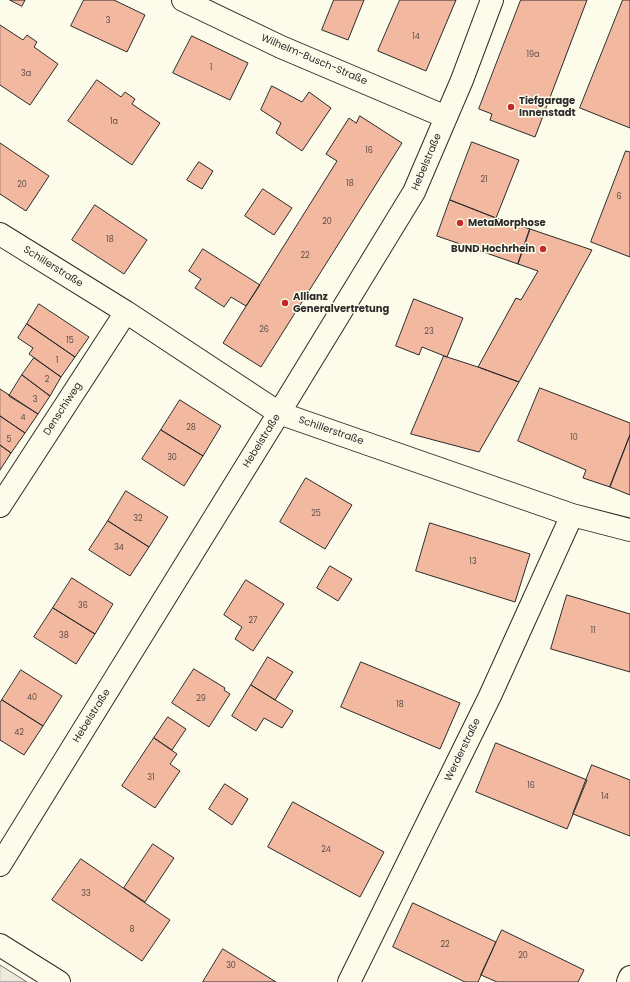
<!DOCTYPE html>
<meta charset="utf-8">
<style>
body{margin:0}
canvas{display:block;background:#fdfbea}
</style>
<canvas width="630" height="982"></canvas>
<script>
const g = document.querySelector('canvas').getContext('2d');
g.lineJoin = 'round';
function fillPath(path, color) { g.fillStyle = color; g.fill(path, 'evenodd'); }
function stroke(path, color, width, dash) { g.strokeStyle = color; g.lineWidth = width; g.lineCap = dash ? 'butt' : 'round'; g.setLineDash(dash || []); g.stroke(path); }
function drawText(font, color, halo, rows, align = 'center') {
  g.font = font + ' Poppins,sans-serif'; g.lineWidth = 3; g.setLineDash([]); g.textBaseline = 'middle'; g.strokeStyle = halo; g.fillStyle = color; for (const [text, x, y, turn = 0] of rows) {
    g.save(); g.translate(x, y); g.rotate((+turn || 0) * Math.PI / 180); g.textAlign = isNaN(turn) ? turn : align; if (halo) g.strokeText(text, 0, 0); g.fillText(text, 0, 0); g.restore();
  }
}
const green = new Path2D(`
 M0,965l27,17h-27z`);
const building = new Path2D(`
 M10,0h15l-3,6z
 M84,0h30l31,15 -18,37 -56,-26z
 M334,0h30l-16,40 -26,-10z
 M400,0h56l-30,71 -48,-20z
 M521,0h66l-52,137 -45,-17 2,-6 -13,-5z
 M623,0h7v128l-50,-20z
 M0,25l23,15 4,-5 10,7 -3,5 24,17 -28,41 -30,-20z
 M192,36l56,27 -18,37 -57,-27z
 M97,80l24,17 4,-5 10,7 -3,5 28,19 -28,42 -64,-44z
 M272,86l30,16 7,-10 22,16 -29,43 -26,-18 5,-10 -20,-13z
 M360,116l42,27 -141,224 -38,-24 114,-182 -11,-7 23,-36 7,5z
 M472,142l47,18 -23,58 -46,-18z
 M0,143l49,33 -23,35 -26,-17z
 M626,151l4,1v105l-39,-15z
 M199,162l14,9 -11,18 -15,-9z
 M263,189l29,19 -18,27 -29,-19z
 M450,200l46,18 34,11 -12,35 -81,-28z
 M95,205l52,35 -23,34 -52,-34z
 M530,229l62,21 -73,132 -41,-15 38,-69 5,2 17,-29 -20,-7z
 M203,249l57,36 -14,21 -15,-9 -7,10 -29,-19 6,-9 -12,-8z
 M414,299l49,19 -16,39 -25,-10 -3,8 -23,-9z
 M39,304l50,33 -14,20 -48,-33z
 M27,324l48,33 -14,20 -32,-23 4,-6 -15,-10z
 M444,356l34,11 41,15 -40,70 -68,-18z
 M34,358l27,19 -11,19 -28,-21z
 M22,375l28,21 -12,18 -29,-18z
 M540,388l90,35v12l-20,52 -27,-9 3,-8 -68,-29z
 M0,389l38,25 -13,19 -25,-17z
 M180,400l41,26 -18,30 -42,-26z
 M0,416l25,17 -14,20 -11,-8z
 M161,430l42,26 -19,30 -42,-27z
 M630,435v60l-20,-8z
 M0,445l11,8 -11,17z
 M306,478l46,27 -27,44 -45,-27z
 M126,491l42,26 -19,30 -41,-26z
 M108,521l41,26 -19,29 -41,-26z
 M430,523l100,31 -15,48 -99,-31z
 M330,566l22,13 -14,22 -21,-13z
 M72,578l41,26 -18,30 -42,-26z
 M246,580l38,24 -31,47 -18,-12 7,-12 -18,-12z
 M567,595l63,19v58l-79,-23z
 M53,608l42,26 -19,30 -42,-27z
 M268,657l25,15 -18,28 -24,-15z
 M361,662l99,41 -20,46 -99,-42z
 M194,669l31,19 -1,2 6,4 -21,33 -37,-24z
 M21,670l41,26 -19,30 -41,-26z
 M251,685l42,26 -11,17 -18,-10 -8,13 -24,-15z
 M2,700l41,26 -19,29 -24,-15v-37z
 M168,717l18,12 -14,21 -18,-12z
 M154,738l23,16 -7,10 10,7 -25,37 -33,-22z
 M496,743l91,37 -20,49 -91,-37z
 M592,765l38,15v56l-57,-22z
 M225,784l23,15 -16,26 -23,-16z
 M293,802l91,50 -24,45 -92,-50z
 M153,844l21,14 -29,44 -21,-14z
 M81,859l89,61 -28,41 -90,-61z
 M413,903l83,39 -18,40h-13l-72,-35z
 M502,930l82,40 -6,12h-81l-16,-7z
 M223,949l53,33h-73z`);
const minor = new Path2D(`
 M183,0l98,47 165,70
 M0,234l126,78 153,101 293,102 58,15
 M0,506l126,-194
 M0,865l279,-452 135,-221 48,-112 30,-80
 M0,945l59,37
 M349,982l141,-286 82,-181
 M628,982l2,-5`);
const markers = [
 [511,107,4,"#c62828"],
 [460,223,4,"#c62828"],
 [543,249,4,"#c62828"],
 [285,303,4,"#c62828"]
];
const numberNames = [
 ["3",108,21],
 ["14",416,37],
 ["19a",533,55],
 ["1",211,68],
 ["3a",26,74],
 ["1a",114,122],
 ["16",369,151],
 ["21",484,180],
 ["18",350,184],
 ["20",22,185],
 ["6",619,197],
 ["20",327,222],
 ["18",110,240],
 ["22",305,256],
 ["26",264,330],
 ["23",429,332],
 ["15",70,341],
 ["1",57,361],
 ["2",47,380],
 ["3",35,400],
 ["4",23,418],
 ["28",191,428],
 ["10",574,438],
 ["5",9,440],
 ["30",172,458],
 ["25",316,514],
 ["32",138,519],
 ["34",119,548],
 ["13",473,562],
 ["36",83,606],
 ["27",253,621],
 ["11",593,631],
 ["38",64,636],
 ["40",32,698],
 ["29",201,699],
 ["18",400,705],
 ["42",19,733],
 ["31",151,778],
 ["16",531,786],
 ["14",605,797],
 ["24",326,850],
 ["33",86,894],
 ["8",132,930],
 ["22",445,945],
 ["20",523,956],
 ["30",231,966]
];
const streetNames = [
 ["Wilhelm-Busch-Straße",314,60,23],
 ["Hebelstraße",427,162,-67],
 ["Schillerstraße",53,267,32],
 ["Denschiweg",63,409,-57],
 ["Schillerstraße",331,431,19],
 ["Hebelstraße",262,441,-58],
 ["Hebelstraße",92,716,-58],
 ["Werderstraße",463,750,-64]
];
const poiNames = [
 ["Tiefgarage",519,101],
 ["Innenstadt",519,113],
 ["MetaMorphose",468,223],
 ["BUND Hochrhein",535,249,"right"],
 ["Allianz",293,297],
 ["Generalvertretung",293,309]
];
fillPath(green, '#ecebdb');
stroke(green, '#74746e', 1);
fillPath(building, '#f2b8a0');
stroke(building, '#2b2b2b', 1);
stroke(minor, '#2b2b2b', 24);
stroke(minor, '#fdfbea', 22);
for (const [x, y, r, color] of markers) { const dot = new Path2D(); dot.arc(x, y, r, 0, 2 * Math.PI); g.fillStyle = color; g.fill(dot); stroke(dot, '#fdfbea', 1.5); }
drawText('8px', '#5d4e48', null, numberNames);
drawText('10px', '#2b2b2b', '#fdfbea', streetNames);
drawText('bold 10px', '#2b2b2b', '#fdfbea', poiNames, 'left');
</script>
